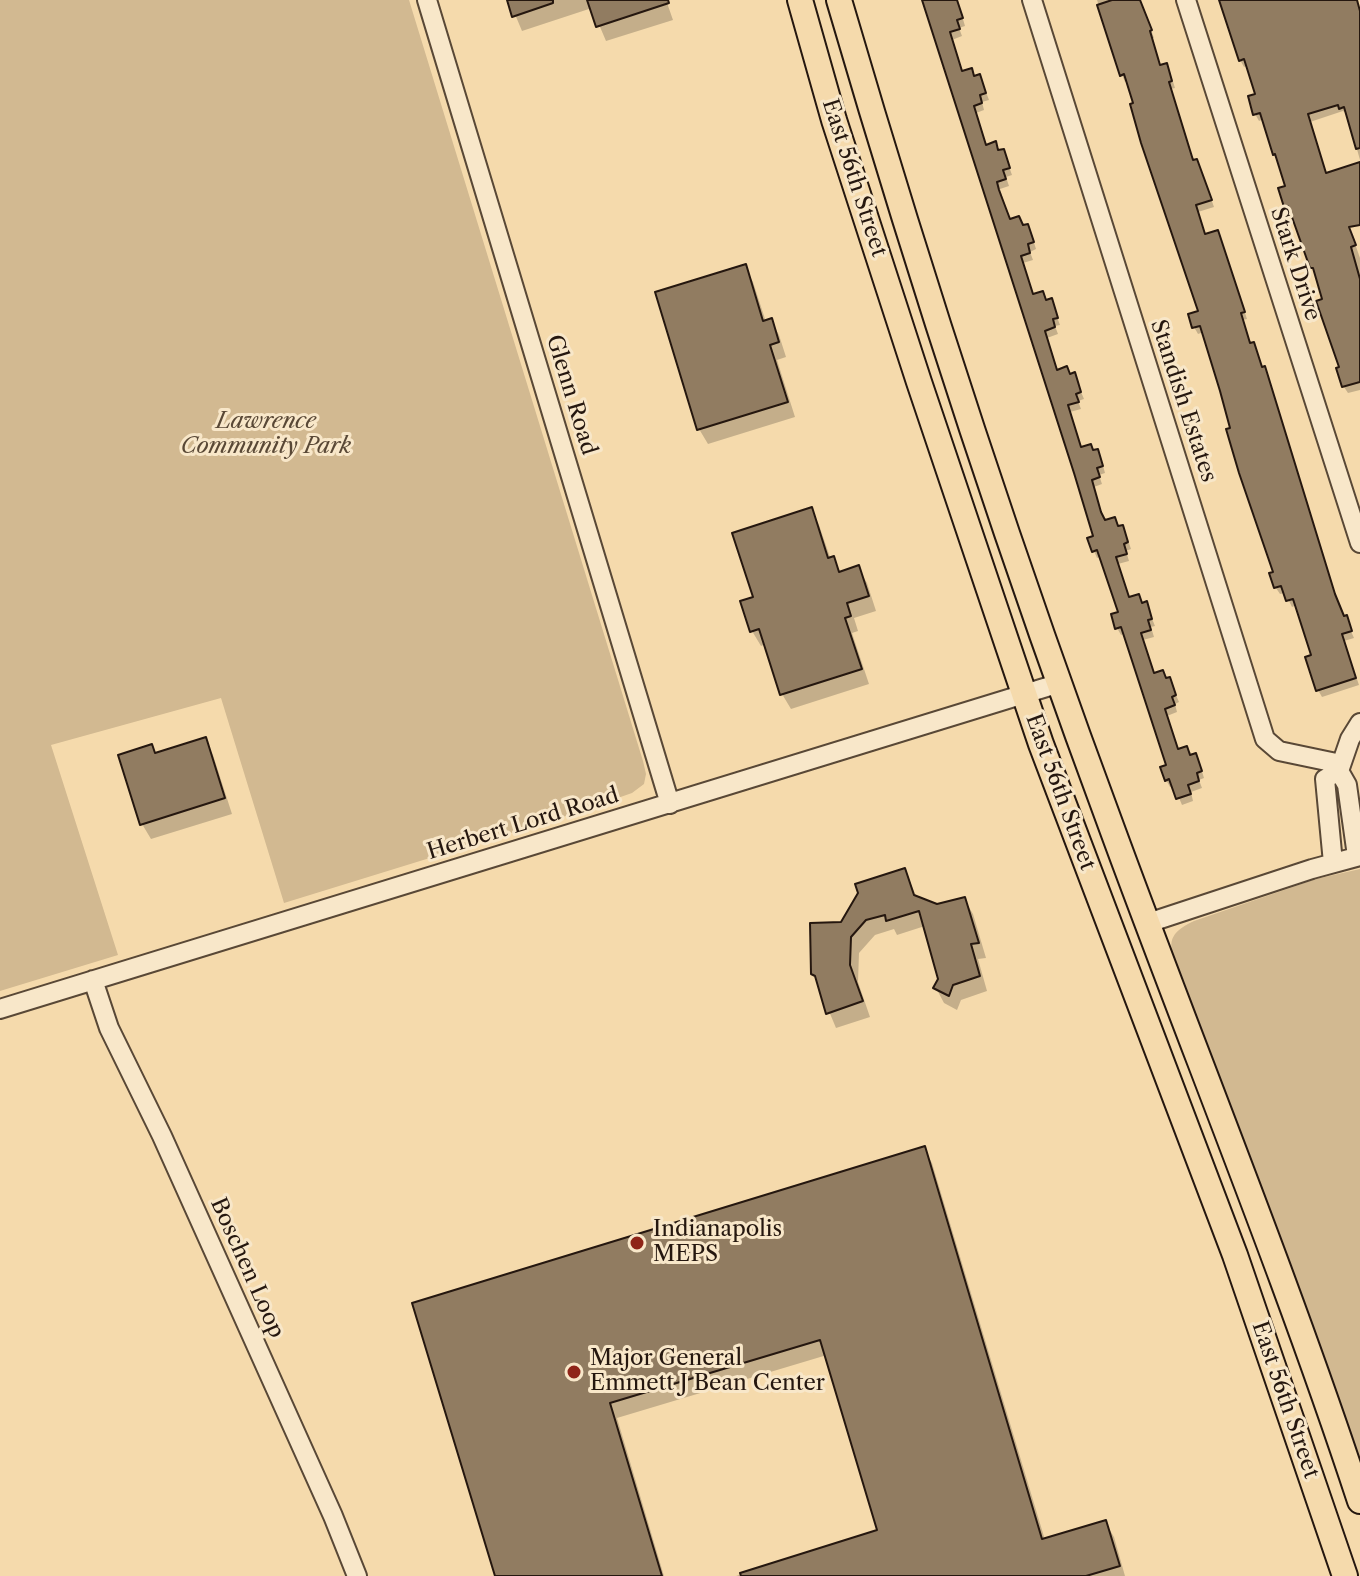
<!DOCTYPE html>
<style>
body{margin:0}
canvas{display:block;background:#f5daac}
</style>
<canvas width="1360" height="1576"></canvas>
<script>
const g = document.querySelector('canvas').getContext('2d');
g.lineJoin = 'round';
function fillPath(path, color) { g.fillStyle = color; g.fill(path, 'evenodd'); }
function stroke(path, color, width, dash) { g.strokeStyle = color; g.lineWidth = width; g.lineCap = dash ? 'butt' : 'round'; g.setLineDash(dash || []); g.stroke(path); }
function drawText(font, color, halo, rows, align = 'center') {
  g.font = font + ' "Libre Caslon Text",serif'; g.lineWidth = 6; g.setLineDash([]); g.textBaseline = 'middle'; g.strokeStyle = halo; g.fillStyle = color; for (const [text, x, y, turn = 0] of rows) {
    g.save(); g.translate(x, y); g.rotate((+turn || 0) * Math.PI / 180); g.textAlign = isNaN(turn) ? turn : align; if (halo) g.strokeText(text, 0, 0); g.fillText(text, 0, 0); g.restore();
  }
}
const green = new Path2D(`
 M0,0h409l234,761 3,13 -2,10 -12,9 -63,22 -285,88 -63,-205 -170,47 67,210 -118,36z
 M1360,869v603l-176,-491c-12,-29 -25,-44 10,-60l122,-42z`);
const shadow = new Path2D(`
 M509,0h157l7,20 -67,21 -14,-33 -70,23z
 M924,0h27l9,9 5,17 -6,2 3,8 -10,4 11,33 8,-2 4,7 5,-1 3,7 6,16 -7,2 2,8 -8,3 10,33 9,-2 11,14 6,17 -6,2 3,9 -9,3 10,32 21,12 5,16 -6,3 3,8 -10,3 11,33 8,-3 5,9 4,-1 9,24 -5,1 3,8 -11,4 11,33 16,4 10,24 -6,2 3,8 -11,3 12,37 19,9 4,15 -6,2 3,9 -8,3 10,35 22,12 5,15 -5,2 3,10 -11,3 12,35 16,5 9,22 -4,1 3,10 -11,3 11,35 15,4 10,23 -4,2 2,8 -10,4 11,35 9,-3 12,14 5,16 -5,2 3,8 -11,4 2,9 -11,4 -8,-19 -4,1 -4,-7 3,-14 -43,-133 -5,2 -4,-7 3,-15 -18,-57 -5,2 -3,-7 2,-14z
 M1097,0h43l14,38h-2l9,29 5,-2 4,7 5,16 -4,1 23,73 6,6 14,39 -16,5 7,24 12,-4 4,7 26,80 -4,1 8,25 6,6 5,18 6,6 70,228 16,35 -10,3 15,44 -37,12 -4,-7 -5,-33 -16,-52 -5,2 -7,-14 -5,1 -4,-6 -1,-15 -71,-241 -6,2 -4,-7 6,-15 -72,-231 -3,1 -3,-7z
 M1222,0h129l9,11v149l-13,-46 -4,-3 -33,11 16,53 34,-11v46l-15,5 15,43v132l-12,3 -4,-6 -20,-86 -11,-31 10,-4 -37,-60 1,-19 -23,-68 -5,2 -4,-7 3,-19 -10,-30 -4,2 -4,-7z
 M745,267l8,15 13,40 5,-2 8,15 7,22 -9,3 18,57 -87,27 -9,-15z
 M811,510l8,15 12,35 2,-1 8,14 17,-5 9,15 9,28 -22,7 4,13 -6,2 17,51 -78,25 -9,-15 -16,-50 -5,2 -9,-15 4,-32z
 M205,740l8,15 19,59 -81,25 -9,-15 9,-78 5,9z
 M905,870l12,28 20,9 27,-8 9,15 13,44 -8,1 9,32 -26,9 -4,10 -13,-7 -8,-15 5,-9 -16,-53 -28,9 -3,-6 -19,6 -16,18 -1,29 12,35 -34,11 -23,-55 29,-49z
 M924,1149l8,14 113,377 60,-18 9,15 11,39h-389l143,-45 -52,-176 -210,63 47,158h-167l-83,-271z`);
const building = new Path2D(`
 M507,0h46v3l-41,14z
 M587,0h81l1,3 -73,24z
 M922,0h35l6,18 -6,2 3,9 -10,3 12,39 10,-3 2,8 6,-2 6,19 -6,2 2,8 -8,3 12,39 10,-4 2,9 6,-1 6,19 -7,2 3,9 -9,3 2,8 11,29 9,-3 4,9 5,-1 6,18 -6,2 2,9 -9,3 12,38 10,-3 3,9 6,-2 6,20 -5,1 2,8 -10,4 12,39 10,-4 3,8 5,-2 6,20 -5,2 3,8 -11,3 13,42 10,-3 2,6 5,-1 5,17 -6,2 3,9 -8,3 9,32 4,8 10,-3 3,9 5,-1 5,17 -4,2 3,10 -11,3 13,40 10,-3 3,9 5,-2 5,18 -4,1 3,10 -10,3 13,40 9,-3 3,8 4,-1 6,18 -4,2 3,8 -10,4 13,40 9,-3 3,9 6,-2 6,18 -5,2 2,8 -11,4 3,9 -15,5 -7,-20 -4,2 -5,-14 6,-2 -45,-138 -6,2 -4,-15 7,-2 -21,-62 -5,2 -5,-14 6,-2 -19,-63z
 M1112,0h28l12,30 -2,1 10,34 7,-2 5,18 -3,1 24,78 4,-1 15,41 -16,5 9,29 13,-4 27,82 -4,1 9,30 4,-1 8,25 3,-1 70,228 9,22 3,-1 5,16 -10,3 14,44 -40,13 -11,-34 6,-2 -18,-56 -7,2 -5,-15 -7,2 -5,-15 4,-1 -34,-99 -13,-44 4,-1 -10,-37 -20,-65 -8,2 -4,-14 10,-3 -57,-168 -11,-39 3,-1 -9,-29 -4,2 -23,-71z
 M1219,0h138l3,11v137l-4,1 -12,-42 -5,2 -1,-4 -30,9 18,59 34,-11v63l-11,2 7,18 -5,2 9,32v103l-18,5 -6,-19 3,-1 -23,-66 6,-2 -9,-31h-3l-22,-62 -4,1 -6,-19 7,-2 -10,-32 -2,1 -13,-42 -7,2 -5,-19 7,-2 -11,-35 -5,2z
 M746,264l17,57 9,-3 7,24 -9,3 18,57 -91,28 -42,-138z
 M812,507l16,51 6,-2 5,16 20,-7 10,31 -22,7 4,13 -6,2 17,51 -82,26 -21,-66 -9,3 -10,-31 13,-4 -21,-64z
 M206,737l19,61 -85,27 -22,-70 34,-11 3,9z
 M905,868l9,27 23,9 28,-7 14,46 -8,1 9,32 -27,9 -4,11 -16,-8 5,-9 -19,-68 -33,10 -1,-6 -19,5 -15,17 -1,28 13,36 -37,13 -11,-38 -4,-2 -1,-51 31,-1 17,-29 -3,-9z
 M925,1146l117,393 64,-19 14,46 -34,10h-345l-1,-3 137,-43 -57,-190 -210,63 52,173h-167l-83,-273z`);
const minor = new Path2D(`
 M427,0l243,804
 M1032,0l233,739 14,12 62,13
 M1186,0l174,543
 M1357,856l-10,-71 -8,-14 11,-32 10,-16
 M1333,863l-8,-84 14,-8
 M1148,923l164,-54 48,-13
 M93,980l16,48 53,108 171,380 24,60
 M0,1009l1060,-326`);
const major = new Path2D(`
 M800,0l34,120 85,262 122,362 194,511 110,321
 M839,0c82,281 173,560 275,834 82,223 172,442 246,667`);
const markers = [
 [637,1243,8,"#8f2418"],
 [574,1372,8,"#8f2418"]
];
const streetNames = [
 ["East 56th Street",854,178,72],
 ["Stark Drive",1295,264,72],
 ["Glenn Road",571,395,73],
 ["Standish Estates",1183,401,72],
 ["East 56th Street",1060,792,70],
 ["Herbert Lord Road",523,824,-17],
 ["Boschen Loop",247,1268,66],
 ["East 56th Street",1285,1400,71]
];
const parkNames = [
 ["Lawrence",266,422],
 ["Community Park",266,447]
];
const poiNames = [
 ["Indianapolis",653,1230],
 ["MEPS",653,1255],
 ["Major General",590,1359],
 ["Emmett J Bean Center",590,1384]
];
fillPath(green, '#d2b991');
fillPath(shadow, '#0003');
fillPath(building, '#917c61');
stroke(building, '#25170f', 2);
stroke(minor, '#594836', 22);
stroke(major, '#25170f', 28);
stroke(minor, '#f8e7c9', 18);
stroke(major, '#f5daac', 24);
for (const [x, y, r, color] of markers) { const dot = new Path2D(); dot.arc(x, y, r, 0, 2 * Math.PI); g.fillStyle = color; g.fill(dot); stroke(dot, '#f8e7c9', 3); }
drawText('22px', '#25170f', '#f8e7c9', streetNames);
drawText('italic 22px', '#594836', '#f8e7c9', parkNames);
drawText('22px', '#25170f', '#f8e7c9', poiNames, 'left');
</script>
